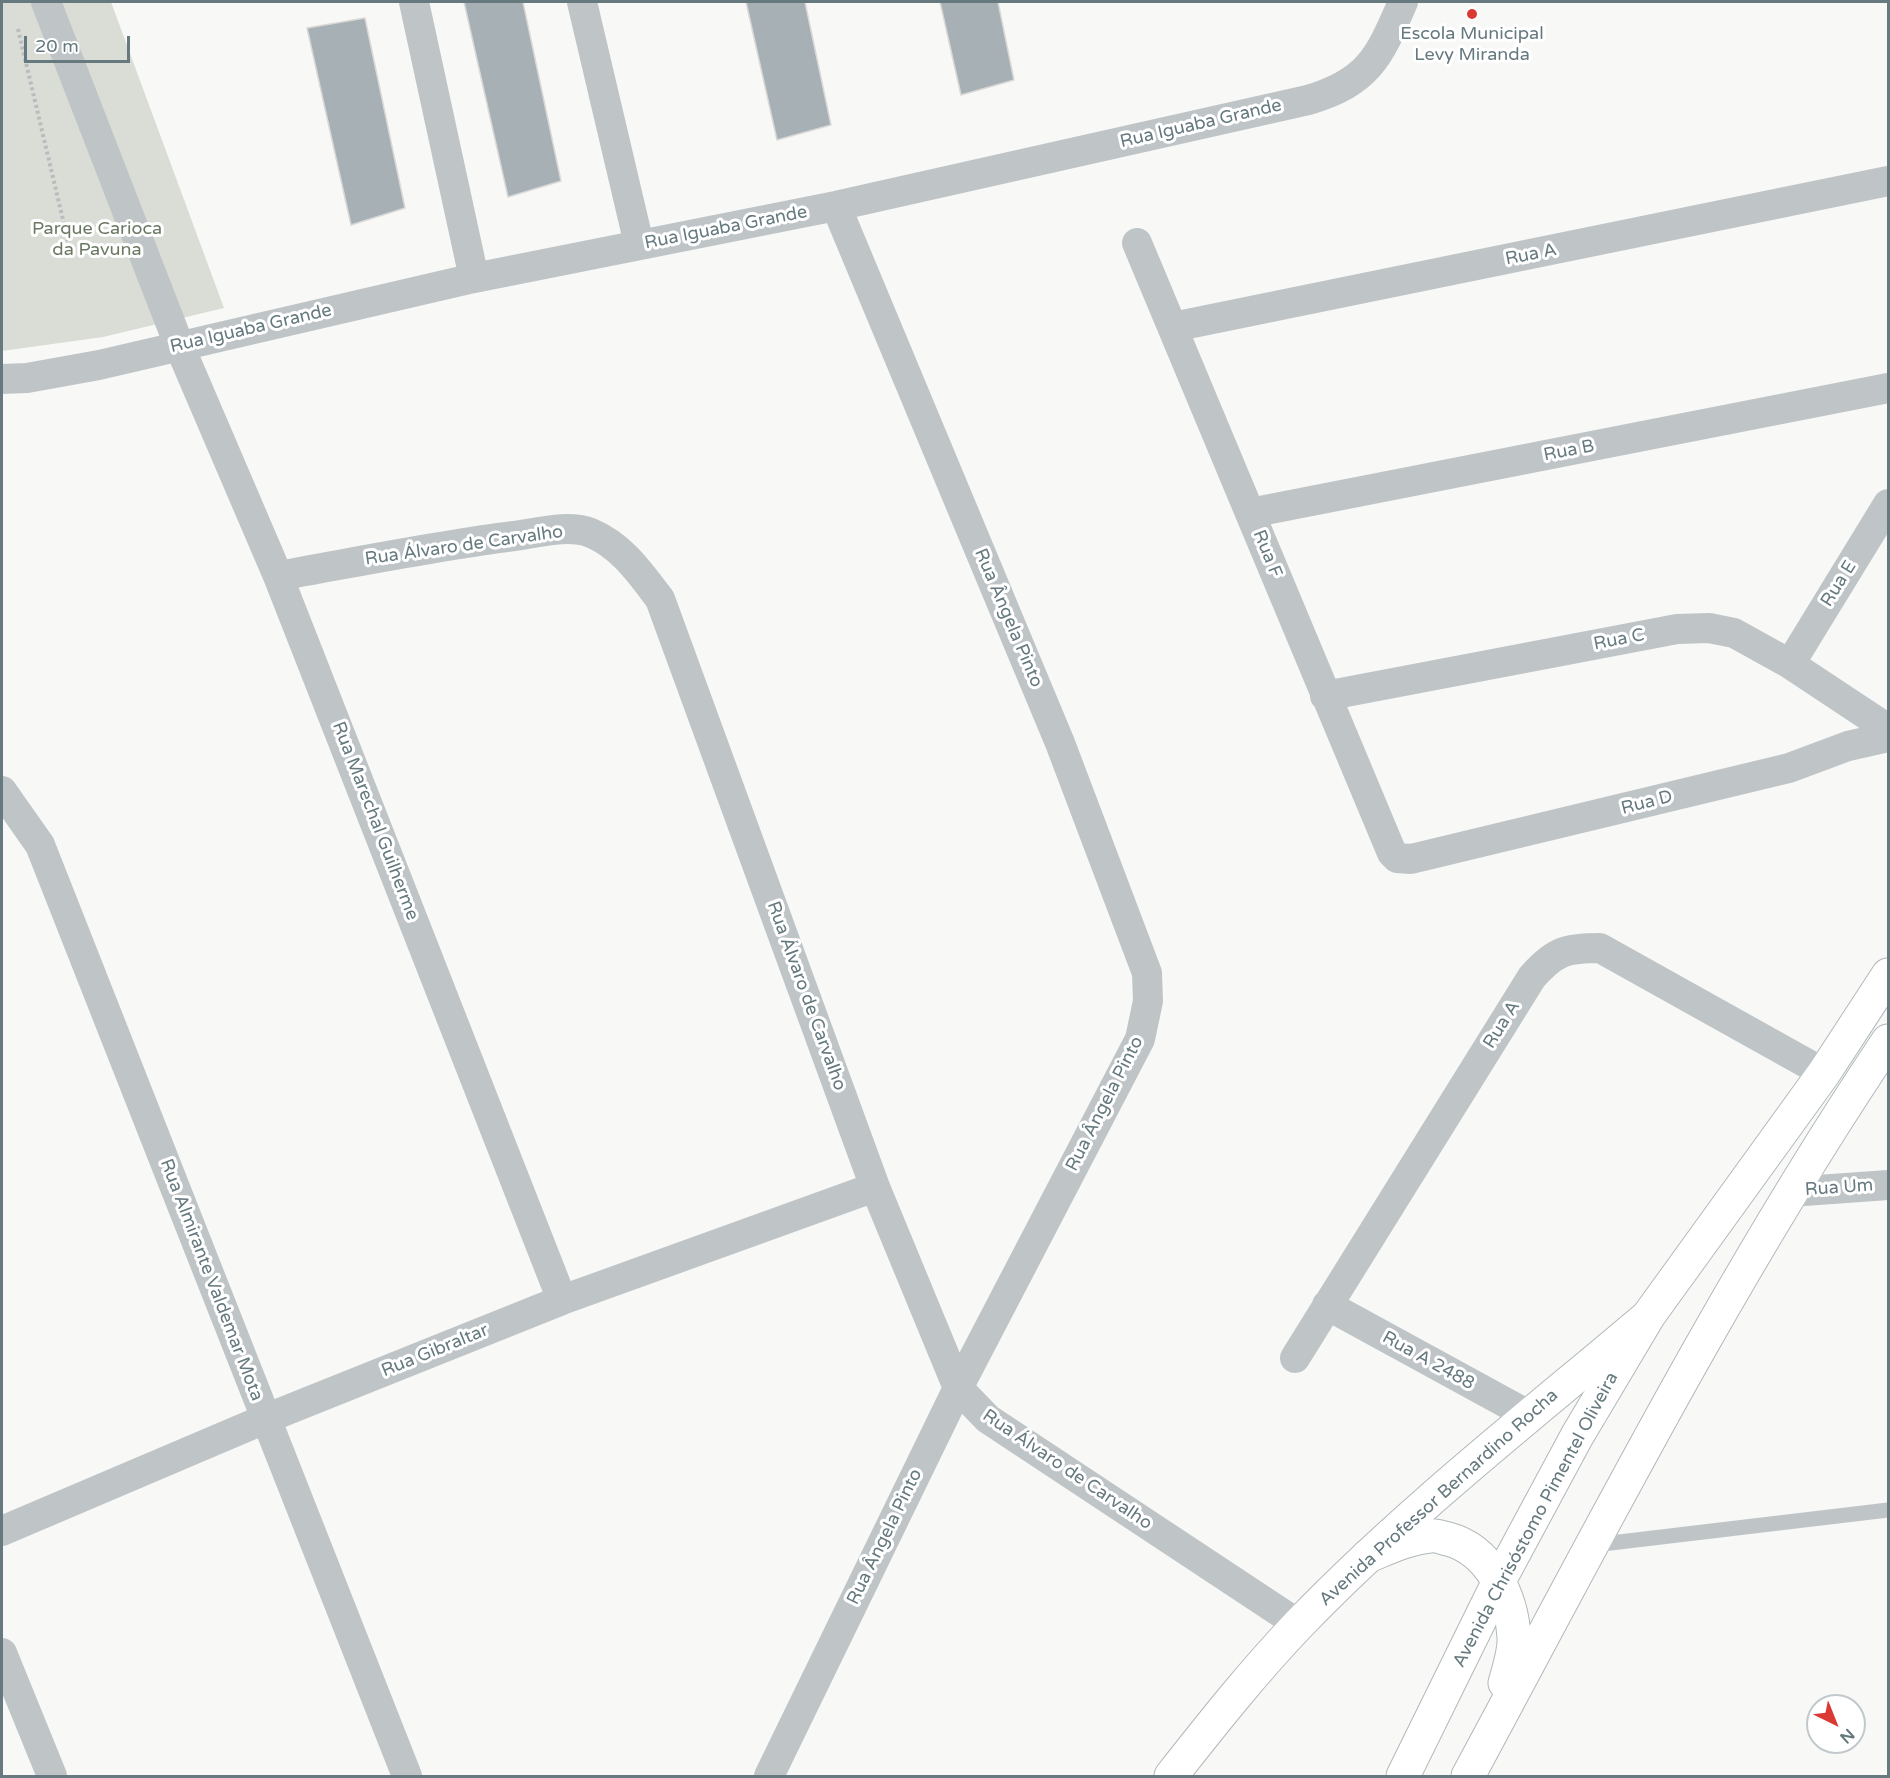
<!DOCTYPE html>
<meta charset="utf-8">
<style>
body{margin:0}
#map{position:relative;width:1890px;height:1778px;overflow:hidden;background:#f8f8f6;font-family:"Varela Round",sans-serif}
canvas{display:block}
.frame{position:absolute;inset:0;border:3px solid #65797f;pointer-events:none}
.north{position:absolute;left:1806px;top:1694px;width:60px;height:60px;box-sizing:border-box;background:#fff;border:2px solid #c1c9cc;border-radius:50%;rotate:137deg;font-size:16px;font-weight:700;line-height:24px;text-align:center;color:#65797f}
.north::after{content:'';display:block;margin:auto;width:21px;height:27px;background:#db3933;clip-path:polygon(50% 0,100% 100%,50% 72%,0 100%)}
.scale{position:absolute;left:24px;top:36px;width:106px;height:27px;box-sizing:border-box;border:3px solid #65797f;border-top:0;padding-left:8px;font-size:18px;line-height:21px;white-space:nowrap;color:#65797f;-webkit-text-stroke:4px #fff;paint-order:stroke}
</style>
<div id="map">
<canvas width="1890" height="1778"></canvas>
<div class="frame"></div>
<div class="north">N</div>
<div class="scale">20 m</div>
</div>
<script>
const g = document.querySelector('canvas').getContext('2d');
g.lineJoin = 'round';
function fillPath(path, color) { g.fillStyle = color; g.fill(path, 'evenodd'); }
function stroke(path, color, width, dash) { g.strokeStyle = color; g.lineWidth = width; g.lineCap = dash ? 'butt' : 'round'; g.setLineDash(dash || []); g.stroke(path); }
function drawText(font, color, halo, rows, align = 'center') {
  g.font = font + ' "Varela Round",sans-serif'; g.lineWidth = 6; g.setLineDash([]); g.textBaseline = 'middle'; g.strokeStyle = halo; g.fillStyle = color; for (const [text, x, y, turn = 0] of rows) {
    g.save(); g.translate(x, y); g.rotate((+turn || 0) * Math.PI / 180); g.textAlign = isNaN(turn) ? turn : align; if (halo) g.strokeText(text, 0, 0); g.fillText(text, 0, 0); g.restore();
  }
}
const green = new Path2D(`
 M2,2h109l113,306 -121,29 -101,14z`);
const building = new Path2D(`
 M464,2h59l38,179 -53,16z
 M746,2h59l26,123 -54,15z
 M940,2h58l16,78 -53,15z
 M365,18l40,190 -54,17 -44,-197z`);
const path = new Path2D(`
 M18,29l50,212`);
const lane = new Path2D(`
 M1594,1545l294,-35`);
const street = new Path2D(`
 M46,2l133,343 99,231 284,724
 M414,2l60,276
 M582,2l57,242
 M1137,243l255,610 5,5 14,1 378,-91 59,-22 40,-9
 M1173,327l715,-146
 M2,379l25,-1 72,-13 375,-87 362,-72 472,-106c61,-18 71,-43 95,-98
 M1250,513l638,-125
 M278,576c79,-14 157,-30 236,-40 23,-3 54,-12 77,-3 31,13 49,40 69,66l215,588 83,201 30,31 310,205
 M1790,664l98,-160
 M1325,696l352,-67 32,-1 25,5 56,31 98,65
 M2,791l38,54 367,931
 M1790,1192l98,-7
 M1327,1305l203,111
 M1295,1358l237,-381c23,-26 34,-29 68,-29l224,125
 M2,1531l263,-112 297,-119 313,-113
 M2,1653l50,123
 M769,1776l189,-388 182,-349 8,-38 -1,-28 -87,-230 -224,-537`);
const secondary = new Path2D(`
 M1171,1776c41,-52 82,-104 128,-152 106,-110 230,-207 347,-306`);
const primary = new Path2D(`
 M1368,1556c20,-8 41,-18 62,-20 6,-1 13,2 18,3 42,11 64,58 66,98 1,15 -5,31 -9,46
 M1403,1776l96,-195 78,-145 72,-121 175,-242 64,-98
 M1468,1776c134,-249 262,-500 420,-735`);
const markers = [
 [1472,14,6,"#db3933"]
];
const poiNames = [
 ["Escola Municipal",1472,34],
 ["Levy Miranda",1472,55]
];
const streetNames = [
 ["Rua Iguaba Grande",1201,124,-13],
 ["Rua Iguaba Grande",726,228,-11],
 ["Rua A",1531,255,-11],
 ["Rua Iguaba Grande",251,329,-13],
 ["Rua B",1569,451,-11],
 ["Rua Álvaro de Carvalho",464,546,-8],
 ["Rua F",1267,554,68],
 ["Rua E",1839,584,-58],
 ["Rua Ângela Pinto",1008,618,67],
 ["Rua C",1619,640,-11],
 ["Rua D",1647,803,-14],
 ["Rua Marechal Guilherme",375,821,69],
 ["Rua Álvaro de Carvalho",806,996,70],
 ["Rua A",1502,1025,-58],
 ["Rua Ângela Pinto",1105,1104,-63],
 ["Rua Um",1839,1188,-4],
 ["Rua Almirante Valdemar Mota",211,1280,69],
 ["Rua Gibraltar",435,1351,-22],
 ["Rua A 2488",1428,1361,29],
 ["Rua Álvaro de Carvalho",1067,1470,34],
 ["Avenida Professor Bernardino Rocha",1439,1498,-42],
 ["Avenida Chrisóstomo Pimentel Oliveira",1536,1520,-62],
 ["Rua Ângela Pinto",885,1537,-64]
];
const parkNames = [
 ["Parque Carioca",97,229],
 ["da Pavuna",97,250]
];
fillPath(green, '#d9ddd5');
fillPath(building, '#a7b1b5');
stroke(building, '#dad9d8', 1.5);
stroke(secondary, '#b0b8ba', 35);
stroke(primary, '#b1b8ba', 35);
stroke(path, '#b8bcbe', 4, [3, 3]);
stroke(lane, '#bfc5c7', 15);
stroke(street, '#bfc5c7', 30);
stroke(secondary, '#fff', 33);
stroke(primary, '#fff', 33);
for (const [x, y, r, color] of markers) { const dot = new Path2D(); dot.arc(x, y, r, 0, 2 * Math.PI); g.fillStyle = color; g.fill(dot); stroke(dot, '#fff', 2); }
drawText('18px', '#65797f', '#fff', poiNames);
drawText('18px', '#65797f', '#fff', streetNames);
drawText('18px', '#6b7863', '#fff', parkNames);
</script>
